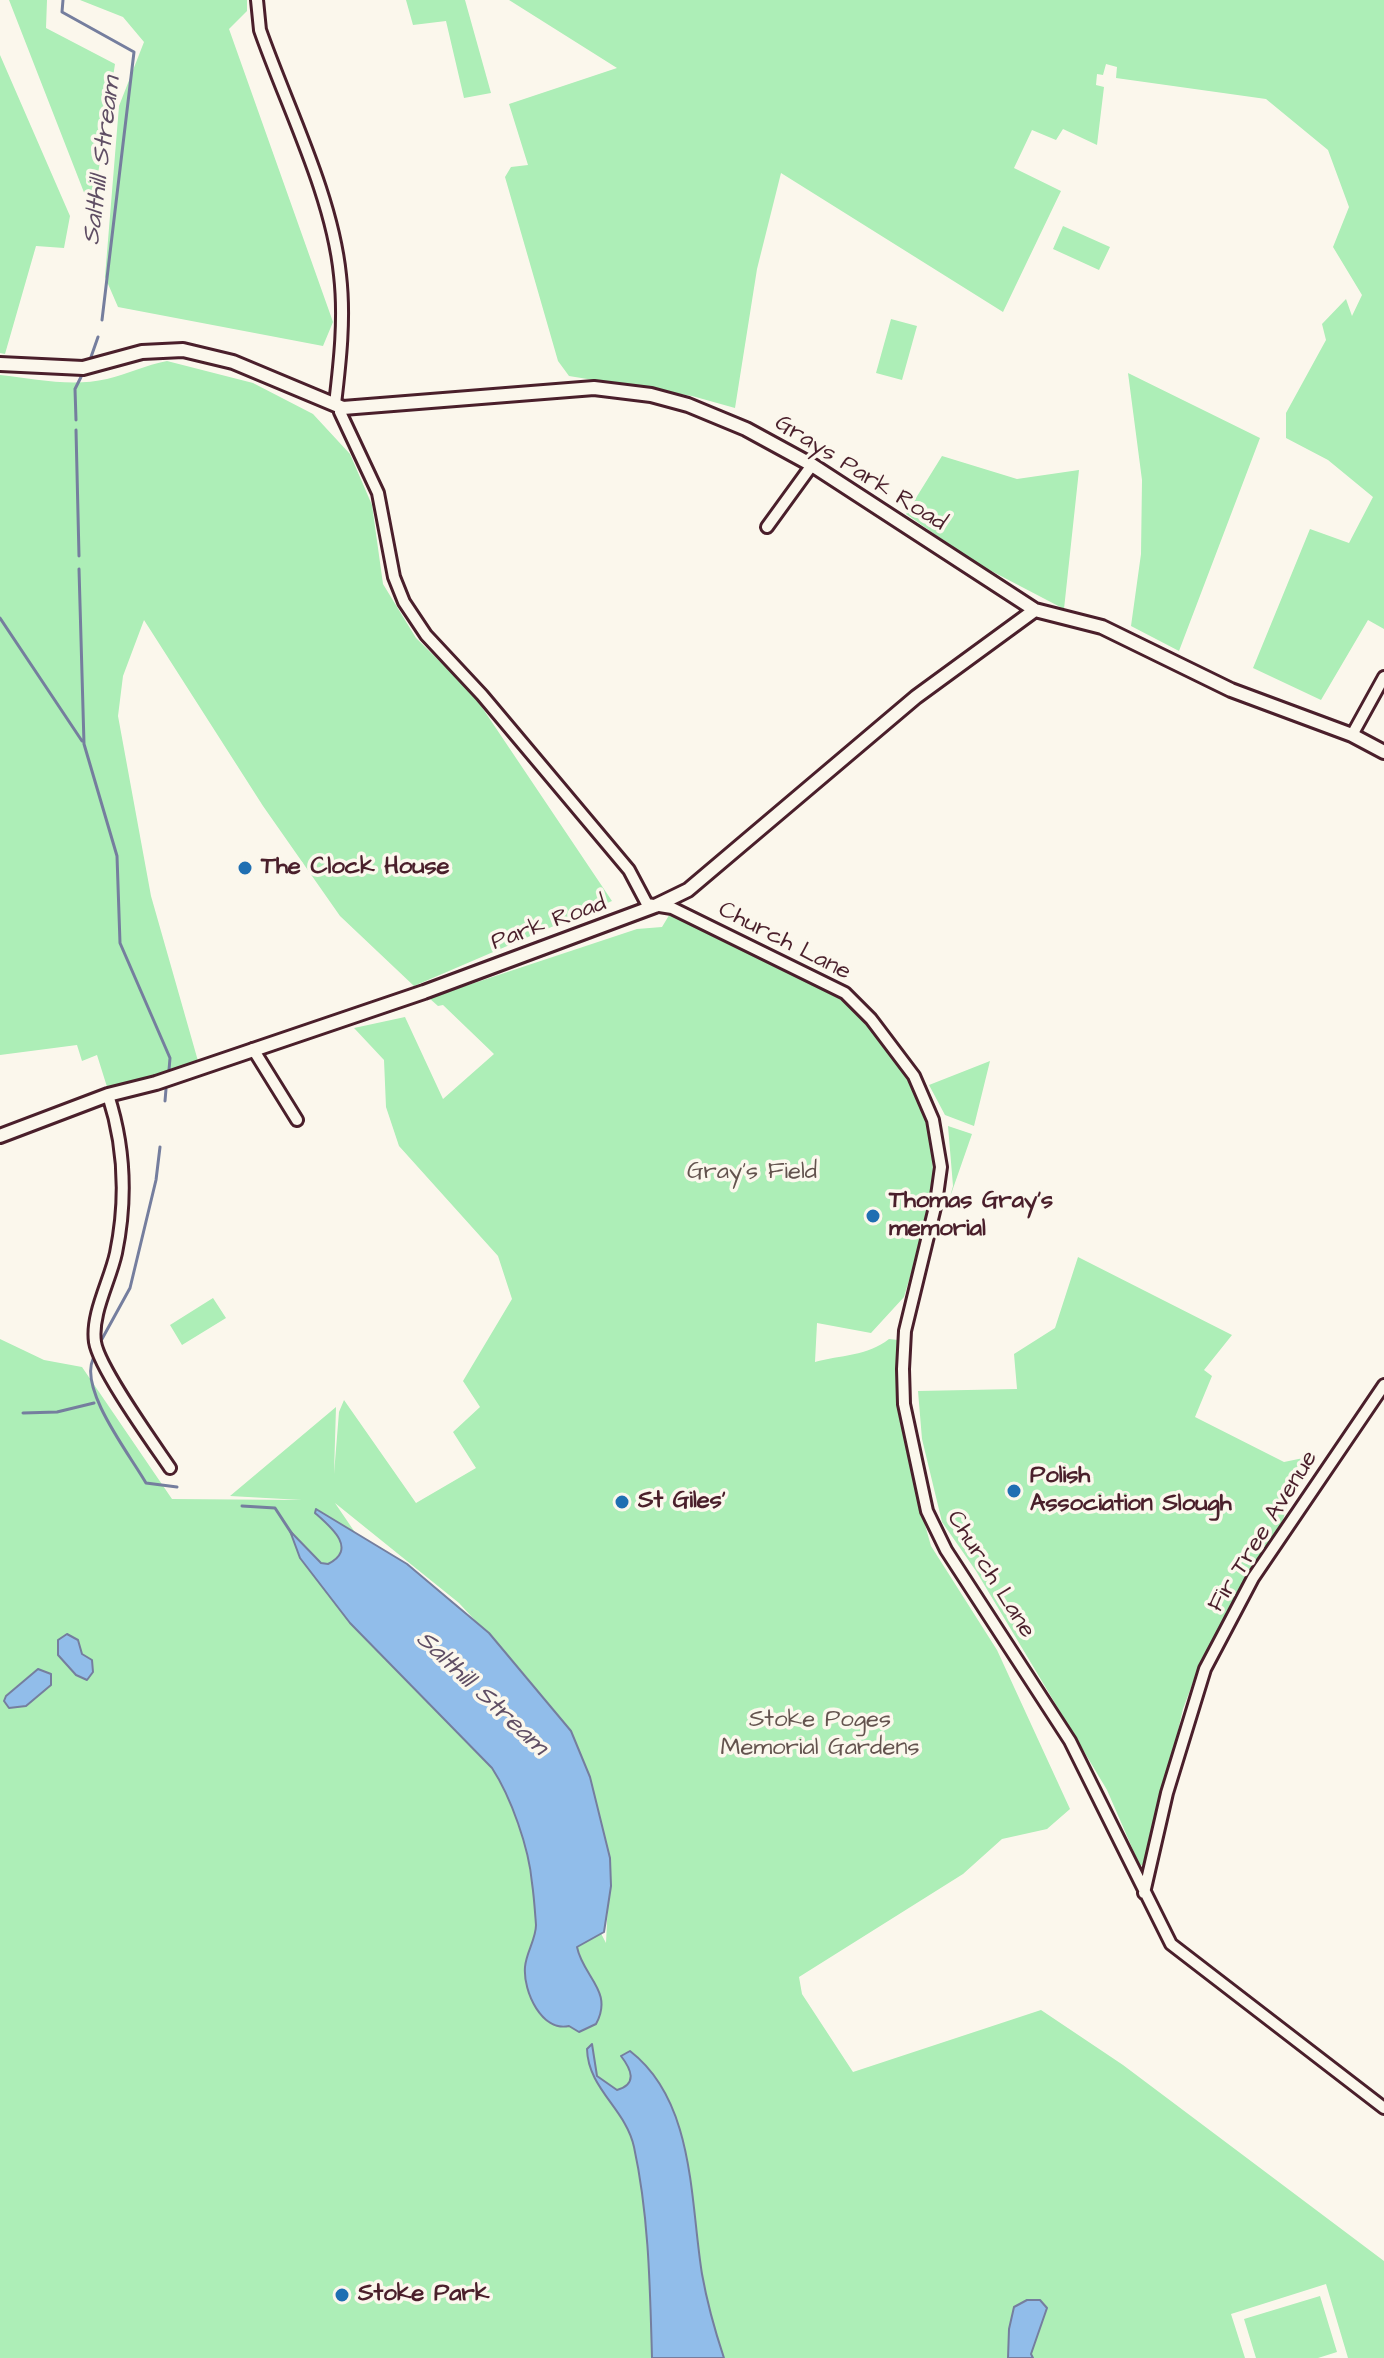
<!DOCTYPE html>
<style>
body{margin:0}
canvas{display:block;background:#fbf7ec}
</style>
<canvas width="1384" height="2358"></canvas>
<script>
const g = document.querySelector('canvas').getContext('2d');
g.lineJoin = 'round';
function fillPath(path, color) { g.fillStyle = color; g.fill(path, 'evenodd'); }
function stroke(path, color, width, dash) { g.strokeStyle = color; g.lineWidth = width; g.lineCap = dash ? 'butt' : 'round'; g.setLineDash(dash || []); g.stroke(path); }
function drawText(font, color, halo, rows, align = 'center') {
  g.font = font + ' "Architects Daughter",sans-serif'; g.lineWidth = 7; g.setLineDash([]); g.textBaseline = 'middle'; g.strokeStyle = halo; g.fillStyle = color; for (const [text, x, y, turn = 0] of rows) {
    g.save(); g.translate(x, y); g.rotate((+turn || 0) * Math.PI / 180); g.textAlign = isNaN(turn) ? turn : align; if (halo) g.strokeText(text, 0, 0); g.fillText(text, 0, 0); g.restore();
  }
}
const green = new Path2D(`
 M9,0h38l-1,28 69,36 -23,149z
 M247,0v11l-18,18 104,293 -10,24 -205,-39 -13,-30 14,-171 25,-64 -21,-25 -43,-17z
 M406,0h59l26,93 -27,5 -18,-77 -33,4z
 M509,0h875v629l-16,-9 -47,80 -68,-32 57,-139 39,14 24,-46 -45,-37 -42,-22v-25l40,-73 -4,-16 24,-25 6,17 10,-21 -29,-48 16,-40 -21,-57 -62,-51 -150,-21 1,-11 -11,-3 -3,11 -6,-1 -1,11 8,2 -7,58 -34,-16 -7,11 -24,-10 -18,38 47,23 -58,121 -222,-139 -24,96 -22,139 -43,-12 -123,-20 -11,-15 -53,-184 6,-10 17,-2 -19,-61 108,-36z
 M0,55l70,161 -6,32 -28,-2 -31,108 -5,-1z
 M1063,226l47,21 -11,23 -46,-21z
 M891,319l26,7 -15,54 -26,-7z
 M167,361l86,22 60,31 37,40 22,51 11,79 33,54 57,56 139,207 -198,85 -74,-70 -77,-110 -119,-186 -21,56 -5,40 33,180 47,165 -90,29 -11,-35 -15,6 -5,-16 -77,10v-680c35,4 72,12 107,4 20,-5 39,-14 60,-18z
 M1128,373l132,65 -81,213 -48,-25 10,-72 1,-74z
 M942,456l75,23 62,-9 -15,139 -88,-46 -70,-49z
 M671,912l167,85 33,30 37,50 23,53 3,66 -30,101 -33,36 -54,-10 -2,39c25,-7 53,-6 74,-23l9,1 2,50 18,110 13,46 66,104 73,159 -23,20 -45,10 -39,35 -164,103 3,17 51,78 188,-62 82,55 261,196v97h-36l-22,-74 -95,30 14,44h-1245v-1019l44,21 38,7 90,132 130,1 -72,-4 106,-89 -2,67 5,-62 5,-12 72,103 60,-35 -23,-36 27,-25 -17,-26 49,-82 -14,-43 -99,-110 -13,-39 -2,-47 -30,-32 51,-11 38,82 51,-45 -51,-49 -5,1 -9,-8 208,-69 25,-2zM335,1503l124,100 68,74 54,79 29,102 -4,85 -94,-180z
 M990,1061l-16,65 -29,-11 -16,-30z
 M948,1126l24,8 -23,66 4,-14z
 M1078,1257l154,78 -28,35 8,6 -17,41 89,45 34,-7 -29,45 -15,49 -72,109 -19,51 -35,153 -8,4 -33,-76 -131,-219 -34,-49 -20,-83 -4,-48 99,-2 -3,-35 41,-26z
 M213,1298l13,20 -44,27 -12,-20z
 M1320,2296l17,56 -19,6h-62l-12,-39z`);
const water = new Path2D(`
 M316,1509l91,55 82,69 82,98 19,46 20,81 1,28 -7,46 -27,15c6,30 37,44 19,77l-17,8 -10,-6c-27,6 -46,-34 -44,-59 1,-14 11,-28 11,-42 -1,-13 -2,-29 -4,-42 -3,-35 -21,-86 -40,-115l-142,-145 -50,-65 -10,-27 31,32 7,1c30,-15 3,-37 -13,-51z
 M67,1634l11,6 4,14 10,6 1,12 -6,8 -11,-5 -18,-20v-15z
 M38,1669l13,5v11l-25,21 -17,2 -5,-7 2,-5z
 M592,2044l5,32 20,14c21,-6 14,-21 4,-34l9,-5c65,50 60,149 72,223 5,28 13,57 22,84h-72c-2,-70 -3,-142 -18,-211 -8,-38 -46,-58 -47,-98z
 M1027,2300h13l7,8 -16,46 2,4h-25l1,-29 5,-22z`);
const stream = new Path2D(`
 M63,0l-1,12 72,40 -32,268
 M91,357l7,-20
 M76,420l-1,-31 6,-12
 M76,430l3,126
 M79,569l5,175 33,112 3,87 50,115 -1,12
 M0,618l82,123
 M165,1101l1,-12
 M102,1339l28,-51 26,-108 4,-33
 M93,1359c-14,31 37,96 53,124l31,4
 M23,1413l34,-1 37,-9
 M242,1506l33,2 17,26`);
const minor = new Path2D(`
 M257,0l3,30c27,77 72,165 80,245 5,43 0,87 -5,129
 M343,408l-3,4 38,81 16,84 10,25 22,33 56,60 147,175 18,34 25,4 173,85 26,26 43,57 19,44 8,47 -5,36 -31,128 -2,38 1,35 23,107 19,39 124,191 101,203 213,164
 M767,527l45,-62
 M1352,735l32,-58
 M253,1049l44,71
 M108,1095c17,52 19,104 8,158 -6,28 -25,61 -21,89 4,26 58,101 75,126
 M1144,1893l23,-100 38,-124 48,-91 131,-193`);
const major = new Path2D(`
 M0,364l83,4 59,-16 41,-2 50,12 110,46 251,-20 57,7 37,10 58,24 66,36 223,145 67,17 129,63 121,45 32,17
 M0,1136l108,-41 48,-12 268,-91 231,-86 33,-16 228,-193 119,-87`);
const markers = [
 [245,868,8,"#1f6fb2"],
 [873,1216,8,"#1f6fb2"],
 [1014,1491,8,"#1f6fb2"],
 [622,1502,8,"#1f6fb2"],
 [342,2295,8,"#1f6fb2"]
];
const streetNames = [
 ["Grays Park Road",860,474,32],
 ["Park Road",549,924,-20],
 ["Church Lane",784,942,27],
 ["Fir Tree Avenue",1264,1532,-58],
 ["Church Lane",990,1575,58]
];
const poiNames = [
 ["The Clock House",261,868],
 ["Thomas Gray's",889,1202],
 ["memorial",889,1230],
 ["Polish",1030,1477],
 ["Association Slough",1030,1505],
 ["St Giles'",638,1502],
 ["Stoke Park",358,2295]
];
const parkNames = [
 ["Gray's Field",752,1173],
 ["Stoke Poges",820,1721],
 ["Memorial Gardens",820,1749]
];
const waterNames = [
 ["Salthill Stream",103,161,-83],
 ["Salthill Stream",481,1694,43]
];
fillPath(green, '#adeeb7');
fillPath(water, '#91bdea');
stroke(water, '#757e9e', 2);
stroke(stream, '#757e9e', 3);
stroke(minor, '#4a1f2b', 16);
stroke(major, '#4a1f2b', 18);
stroke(minor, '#fbf7ec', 10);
stroke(major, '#fbf7ec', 12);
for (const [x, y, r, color] of markers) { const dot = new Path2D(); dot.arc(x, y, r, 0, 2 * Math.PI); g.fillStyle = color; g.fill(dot); stroke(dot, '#fbf7ec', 3); }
drawText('24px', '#4a1f2b', '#fbf7ec', streetNames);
drawText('bold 24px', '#4a1f2b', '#fbf7ec', poiNames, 'left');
drawText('24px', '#63534e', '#fbf7ec', parkNames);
drawText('italic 26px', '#5f4e64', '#fbf7ec', waterNames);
</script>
